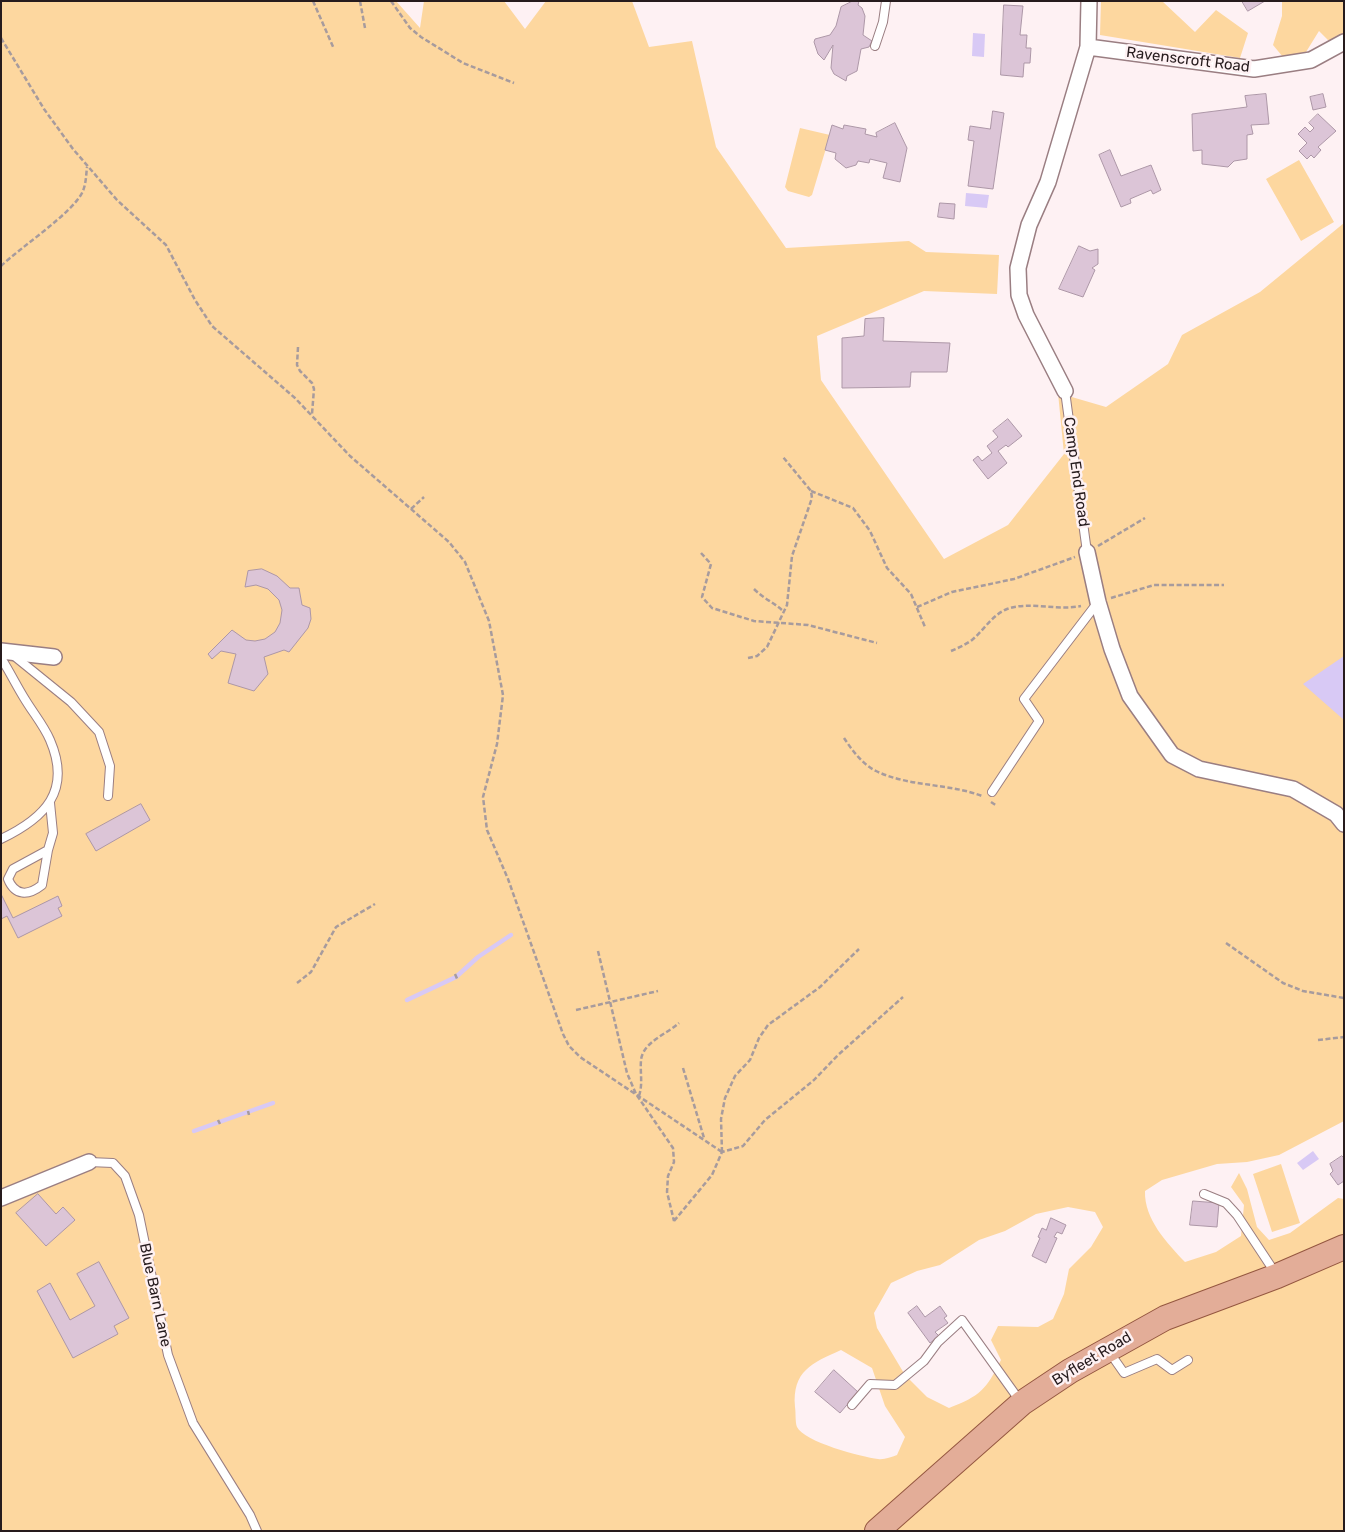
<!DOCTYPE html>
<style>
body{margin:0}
#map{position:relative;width:1345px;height:1532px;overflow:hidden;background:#fef1f3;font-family:Rubik,sans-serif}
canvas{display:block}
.frame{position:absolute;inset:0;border:2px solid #261b1d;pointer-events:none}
</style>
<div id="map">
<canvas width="1345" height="1532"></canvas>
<div class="frame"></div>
</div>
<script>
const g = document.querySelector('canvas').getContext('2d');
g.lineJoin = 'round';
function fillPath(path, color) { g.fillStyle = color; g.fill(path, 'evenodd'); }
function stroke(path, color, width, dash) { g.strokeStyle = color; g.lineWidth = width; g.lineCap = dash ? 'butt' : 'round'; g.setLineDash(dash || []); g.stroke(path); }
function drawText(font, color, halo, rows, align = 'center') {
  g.font = font + ' Rubik,sans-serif'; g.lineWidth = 5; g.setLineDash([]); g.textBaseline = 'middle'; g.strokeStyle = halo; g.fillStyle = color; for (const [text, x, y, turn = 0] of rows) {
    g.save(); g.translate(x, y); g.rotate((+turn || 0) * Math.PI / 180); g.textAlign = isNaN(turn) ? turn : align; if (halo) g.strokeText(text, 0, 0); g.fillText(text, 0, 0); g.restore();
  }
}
const green = new Path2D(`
 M1,1h395l24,27 4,-27h80l21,28 21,-28h86l17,46 43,-6 24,106 70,101 123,-7 17,11 73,3 -2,39 -73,-3 -107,45 4,44 123,179 64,-34 56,-71 -6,-61 48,14 62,-43 14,-29 78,-43 84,-69v898l-65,34 -32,7 -30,2 -55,16 -17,11c-1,28 22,52 40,71l31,-10 25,-16 3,-31 -13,-18 8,-14 8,16 10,38 12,13 21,-7 48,-35 6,1v332h-1343zM1068,1207l27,5 8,15 -12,20 -22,22 -5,25 -11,25 -15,8 -40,-1 -7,14 10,20c-15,30 -21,36 -52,48l-22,-11 -22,-22 -28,-47 -3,-15 17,-30 26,-12 23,-6 39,-25 26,-9 31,-17zM841,1350l31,18 13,38 20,31 -8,18c-6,2 -13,5 -19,4 -16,-2 -74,-17 -81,-32 -2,-5 -1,-14 -2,-20 -3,-36 17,-44 46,-57z
 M1101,1h61l33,31 21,-22 32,23 -8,25 -140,-23z
 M1282,1h62v32l-15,8 -10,-10 -13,21 -23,5 -10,-12 9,-29z
 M800,128l30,7 -18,60 -3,2 -21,-6 -3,-4z
 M1299,160l35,62 -33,19 -35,-62z
 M1281,1164l19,59 -28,9 -19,-58z`);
const water = new Path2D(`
 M973,33l12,1 -1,23 -12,-1z
 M966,193l23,2 -2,13 -22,-2z
 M1344,656v64l-41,-36z
 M1313,1151l6,8 -16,11 -6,-7z`);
const stream = new Path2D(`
 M407,1000l49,-23 22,-20 33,-22
 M194,1131l79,-28`);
const building = new Path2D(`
 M853,1h6l-1,4 4,3 3,8 -2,19 9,6 -3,6 -8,2 -4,22 -10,5 -1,5 -12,-7 -3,-6 2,-23 -9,15 -6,-6 -4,-12 1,-3 15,-4 6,-9 5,-19z
 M1242,1h23l-17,10z
 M1004,5l19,1 -3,29h7l-1,13h5l-1,15h-6l-1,14 -22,-2z
 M1266,94l3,30 -18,1 2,9 -6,1v24l-13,2 -6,6 -26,-3v-14l-9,1 -1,-37 55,-7 -2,-11z
 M1323,94l3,13 -13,3 -3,-13z
 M993,111l11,2 -11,76 -25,-3 6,-45 -6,-1 2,-14 20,3z
 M1318,114l18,17 -18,16 3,3 -7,8 -3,-3 -4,4 -8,-8 8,-8 -9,-9 7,-7 5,5 4,-4 -5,-5z
 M895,123l12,25 -7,34 -17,-4 4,-15 -17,-4 -1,4 -11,-2 -2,4 -10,3 -11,-9 1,-6 -11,-3 7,-25 11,4 1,-4 22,4 -1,5 12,3 -1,-4z
 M1110,150l11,26 30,-11 10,25 -8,4 -2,-4 -21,9 1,4 -10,4 -22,-52z
 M940,203l15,1 -1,15 -16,-2z
 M1079,246l11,5 8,-2v15l-6,4 3,2 -12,27 -24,-8z
 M884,318l-1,23 67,2 -3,29h-36l-1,15 -68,1v-50l22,-2 1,-17z
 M1008,419l14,17 -14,11 -2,-2 -8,6 9,12 -19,16 -15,-19 5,-4 4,5 10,-8 -5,-7 11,-9 -5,-6z
 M262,569l15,7 13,12h9l3,17 8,3 1,11 -3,9 -19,24 -5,-2 -20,7 4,17 -14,17 -26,-8 8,-29 -15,-3 -9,8 -4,-5 24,-24 14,10 9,1 10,-2 10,-7 5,-9 2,-13 -3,-10 -11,-11 -12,-4 -11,2 3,-16z
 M141,804l9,16 -54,31 -10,-17z
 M1,894l12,24 45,-22 4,10 -4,2 4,8 -44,22 -11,-22 -6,3z
 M1342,1156l2,2v23l-6,4 -8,-11 3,-3 -3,-7z
 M38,1194l18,20 7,-7 12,13 -29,26 -30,-33z
 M1193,1201l26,2 -2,24 -27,-2z
 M1051,1218l15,7 -4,9 -5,-2 -3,5 3,1 -11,25 -14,-7 8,-18 -2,-1 4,-9 4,2z
 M99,1262l30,56 -15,8 4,8 -45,24 -36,-67 13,-8 20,37 25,-14 -18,-32z
 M917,1306l8,11 15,-11 7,10 -3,2 4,5 -13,9 4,4 -9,7 -22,-30z
 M834,1370l24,22 -18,21 -25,-21z`);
const path = new Path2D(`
 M313,1l21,48
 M360,1l5,27
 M391,1l19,27 11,9 42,26 51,20
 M1,38l43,71 29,40 44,51 49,45 29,55 17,26 83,72 55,58 99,86 16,20 24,59 14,74 -6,49 -14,53 4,33 21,49 55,155 6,12 11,11 142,95
 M1,266c20,-19 70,-52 81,-73 4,-8 4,-17 5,-26
 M298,347l-1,18 3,6 12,12 2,6 -2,25
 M811,491l42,17 17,23 17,37 24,26 14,33
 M411,509l13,-12
 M1098,546l47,-28
 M701,553l10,11 -9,33 10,11 42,13 54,4 69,18
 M754,589c10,10 21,14 30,23
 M1111,598l43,-13h70
 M917,607l35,-15 62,-13 61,-22
 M951,651c7,-3 14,-6 21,-11 12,-10 20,-25 35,-31 22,-8 49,2 74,-3
 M748,658l9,-2 10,-9 20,-42 5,-49 20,-58 -1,-7 -28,-34
 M844,738c8,12 18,26 32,33 33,16 72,12 106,25
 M991,802l6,4
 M1226,943l57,40 20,8 41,7
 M598,951l29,122 9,21 37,54 1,14 -6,14 -1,16 7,29
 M455,974l3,7
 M297,983l14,-11 25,-45 39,-23
 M576,1010l82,-19
 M1318,1040l26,-3
 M683,1068l21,70
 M639,1096c4,-12 1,-23 2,-36 2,-18 26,-26 38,-37
 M248,1111l1,4
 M218,1120l2,4
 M722,1152l-1,-33 4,-21 10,-22 15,-16 9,-22 9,-13 52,-38 39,-38
 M674,1221l38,-46 10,-23 21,-6 22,-26 49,-40 24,-25 65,-58`);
const service = new Path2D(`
 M875,46l8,-24 3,-21
 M1065,391l22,161
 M13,655l58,47 28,30 11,34 -2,30
 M1,658c9,14 16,29 25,43 8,13 18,25 24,39 22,51 -5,78 -49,99
 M992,792l47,-71 -15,-22 74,-97
 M48,850l-6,35c-14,11 -27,11 -34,-6l5,-10 35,-19 5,-17 -3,-30
 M89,1162l24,1 12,13 14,39 29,140 25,68 57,92 7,16
 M1204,1194l22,9 11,12 39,59
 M1110,1353l14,20 33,-14 15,11 16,-10
 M852,1405l18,-21 25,1 29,-24 14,-19 24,-22 58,81`);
const minor = new Path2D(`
 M1088,47l166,22 57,-9 33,-18
 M1065,391l-39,-76 -7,-20 -1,-27 11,-43 19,-43 40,-135 1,-46
 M1087,552l11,50 14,47 18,47 42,59 27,14 94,20 43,25 8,10
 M1,651l53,6
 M1,1198l88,-36`);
const primary = new Path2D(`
 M877,1531l145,-128 48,-32 95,-53 112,-42 67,-29`);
const streetNames = [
 ["Ravenscroft Road",1188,60,7],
 ["Camp End Road",1076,472,82],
 ["Blue Barn Lane",155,1295,78],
 ["Byfleet Road",1092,1359,-31]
];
fillPath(green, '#fdd79f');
fillPath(water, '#d8c9f5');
stroke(stream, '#d8c9f5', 4.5);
fillPath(building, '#dcc5d7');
stroke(building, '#ad97a7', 1);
stroke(service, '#9a7e82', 10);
stroke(minor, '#9a7e82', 18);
stroke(primary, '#955740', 26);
stroke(path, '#a79b9d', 2.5, [5, 2.5]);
stroke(service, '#fff', 8);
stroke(minor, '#fff', 15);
stroke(primary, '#e3ad98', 24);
drawText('15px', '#261b1d', '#fef1f3', streetNames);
</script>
